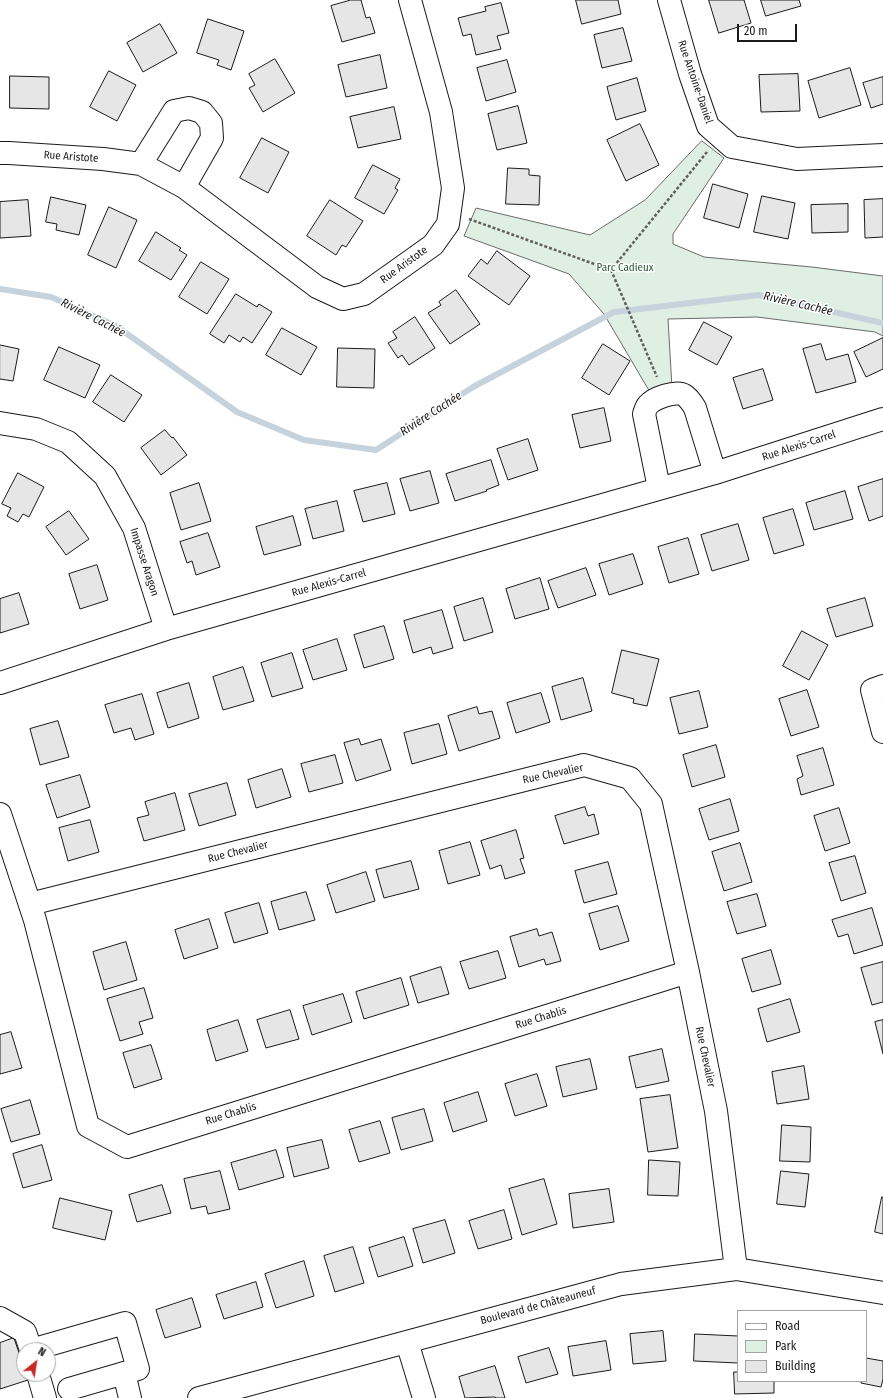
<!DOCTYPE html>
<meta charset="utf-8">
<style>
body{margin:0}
#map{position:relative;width:883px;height:1398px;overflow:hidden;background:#fff;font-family:"Fira Sans Condensed",sans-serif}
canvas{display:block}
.legend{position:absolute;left:737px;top:1310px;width:130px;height:72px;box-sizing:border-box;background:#fff;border:1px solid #a3a3a3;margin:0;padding:5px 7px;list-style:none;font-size:12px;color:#1a1a1a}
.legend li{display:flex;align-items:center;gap:8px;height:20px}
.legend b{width:20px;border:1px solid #a3a3a3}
.north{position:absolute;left:16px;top:1342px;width:40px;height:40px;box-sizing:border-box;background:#fff;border:1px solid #a3a3a3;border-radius:50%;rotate:30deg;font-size:11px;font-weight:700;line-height:16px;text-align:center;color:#1a1a1a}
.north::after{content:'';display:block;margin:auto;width:14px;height:18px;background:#c62828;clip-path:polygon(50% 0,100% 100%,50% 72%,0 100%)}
.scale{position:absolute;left:737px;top:24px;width:60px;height:18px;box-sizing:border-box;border:2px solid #1a1a1a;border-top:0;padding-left:5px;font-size:12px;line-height:14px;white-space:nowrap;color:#1a1a1a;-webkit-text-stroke:3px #fff;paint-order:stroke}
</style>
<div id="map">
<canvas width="883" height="1398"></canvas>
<ul class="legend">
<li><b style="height:5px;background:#fff"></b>Road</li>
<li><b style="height:11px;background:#e0efe3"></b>Park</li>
<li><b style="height:11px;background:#e6e6e6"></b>Building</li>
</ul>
<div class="north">N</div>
<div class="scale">20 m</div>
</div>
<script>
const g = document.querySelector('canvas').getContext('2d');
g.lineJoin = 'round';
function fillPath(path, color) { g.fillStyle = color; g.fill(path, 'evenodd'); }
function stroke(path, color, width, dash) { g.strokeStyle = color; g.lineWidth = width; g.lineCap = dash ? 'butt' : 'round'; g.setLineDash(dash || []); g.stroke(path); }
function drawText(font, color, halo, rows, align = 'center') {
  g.font = font + ' "Fira Sans Condensed",sans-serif'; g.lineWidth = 3; g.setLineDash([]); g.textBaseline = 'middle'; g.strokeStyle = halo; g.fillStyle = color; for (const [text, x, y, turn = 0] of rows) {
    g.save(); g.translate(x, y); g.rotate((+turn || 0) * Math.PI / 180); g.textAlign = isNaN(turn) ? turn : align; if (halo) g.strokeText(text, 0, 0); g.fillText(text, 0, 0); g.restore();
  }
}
const green = new Path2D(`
 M702,141l22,17 -51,76v10l31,13 108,10 71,9v60l-8,-4 -118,-15 -89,2 4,69 -18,11 -50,-85 -35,-40 -105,-38 12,-28 114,27 55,-35z`);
const stream = new Path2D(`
 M0,289l51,8 65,29 121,86 67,28 72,10 97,-63 141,-75 144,-17 125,28`);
const building = new Path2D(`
 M351,0h10l5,18 4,-1 5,16 -33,9 -11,-36z
 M576,0h42l3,14 -39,10z
 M709,0h35l7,23 -32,10z
 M761,0h38l2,6 -35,10z
 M501,3l8,30 -12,3 4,13 -25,6 -5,-21 -8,2 -5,-18 28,-7 -1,-4z
 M208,19l36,12 -13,39 -14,-5 2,-5 -22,-7z
 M160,24l17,29 -34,19 -16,-29z
 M623,28l9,33 -30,7 -8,-33z
 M380,55l7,33 -41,9 -8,-32z
 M275,59l20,34 -32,19 -14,-24 6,-3 -6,-11z
 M507,60l9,32 -30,9 -9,-33z
 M850,68l11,37 -42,13 -11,-37z
 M109,71l27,14 -19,36 -27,-14z
 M798,74l2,37 -39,1 -2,-37z
 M10,76l39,1v32l-39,-1z
 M883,77v27l-12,4 -8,-25z
 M637,78l9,33 -30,9 -9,-33z
 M518,106l9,37 -30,7 -9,-36z
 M394,107l7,32 -43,9 -8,-31z
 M640,124l19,41 -33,16 -19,-41z
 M262,138l27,14 -21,41 -28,-15z
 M373,165l27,14 -5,9 3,2 -14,24 -29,-16z
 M508,168l21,1v6l11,1 -1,29 -33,-1z
 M713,184l35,10 -9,34 -35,-10z
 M762,196l33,7 -7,36 -34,-7z
 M51,197l35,8 -7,30 -23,-5 1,-6 -11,-2z
 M883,199v38l-18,1 -1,-38z
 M28,200l3,36 -31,2v-36z
 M330,200l33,21 -17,26 -4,-2 -6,10 -29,-19z
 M848,204v28l-36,1 -1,-28z
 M109,207l28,13 -21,48 -28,-13z
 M156,232l25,16 -2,2 8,5 -16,25 -32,-19z
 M497,251l33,25 -21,29 -41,-29 13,-17 6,5z
 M201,262l28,17 -22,35 -28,-17z
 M456,290l24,34 -30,20 -22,-31 13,-8 -2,-3z
 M236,294l21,13 2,-3 13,8 -20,31 -9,-6 -3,5 -11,-7 -5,8 -14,-9z
 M415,317l20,31 -26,17 -7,-10 -4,3 -10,-15 9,-5 -4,-6z
 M704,322l28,15 -15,28 -28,-15z
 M282,328l35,19 -16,28 -35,-20z
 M883,338v31l-17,8 -12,-25z
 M603,344l27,17 -21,34 -27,-17z
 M821,344l5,16 22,-6 8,28 -40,11 -13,-44z
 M0,345l19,4 -6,32 -13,-2z
 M59,347l41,18 -15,33 -41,-18z
 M338,348l37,1 -1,39 -37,-1z
 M763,369l10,31 -30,9 -10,-31z
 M111,375l31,20 -18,27 -31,-20z
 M604,408l7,33 -31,7 -8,-33z
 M165,430l7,8 1,-1 14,18 -26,20 -20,-27z
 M528,439l10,31 -30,10 -11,-31z
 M491,460l8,25 -13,5 1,1 -32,10 -9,-27z
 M430,471l9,32 -29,8 -10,-32z
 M18,473l26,14 -15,30 -6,-3 -5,8 -11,-6 4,-8 -9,-4z
 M883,479v37l-14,5 -11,-34z
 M199,483l12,38 -30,9 -11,-37z
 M387,483l8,31 -32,8 -9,-31z
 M845,491l8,28 -39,11 -8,-27z
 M337,501l7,30 -31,8 -8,-30z
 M793,509l11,36 -30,9 -11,-36z
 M69,511l20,28 -23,16 -20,-28z
 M293,516l8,29 -37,10 -8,-28z
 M738,524l11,36 -37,11 -11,-36z
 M208,533l12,34 -24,8 -4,-14 -5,2 -7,-21z
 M688,538l11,36 -30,9 -11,-36z
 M633,554l10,30 -34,11 -10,-31z
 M97,565l11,35 -28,9 -11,-35z
 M586,568l10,27 -38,13 -10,-27z
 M540,578l9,31 -34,10 -9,-30z
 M19,593l10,31 -29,9v-34z
 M483,598l10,34 -29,9 -10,-34z
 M865,598l8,28 -37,11 -9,-28z
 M442,610l11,38 -20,6 -2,-7 -18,6 -9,-32z
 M384,626l10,33 -30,9 -10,-33z
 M802,631l26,14 -19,35 -26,-14z
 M337,639l10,31 -34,10 -10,-30z
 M622,650l37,9 -12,47 -14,-3 1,-4 -22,-6z
 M292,653l11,35 -31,9 -11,-34z
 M243,667l11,34 -31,9 -10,-33z
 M583,678l9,33 -31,9 -9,-33z
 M189,683l10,35 -31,10 -11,-35z
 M807,690l12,37 -28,9 -12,-37z
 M699,691l9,36 -29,7 -9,-36z
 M541,693l9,29 -34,11 -9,-30z
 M142,694l12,40 -19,6 -4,-12 -17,5 -9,-28z
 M477,707l2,7 13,-3 8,27 -41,13 -11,-35z
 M58,721l11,36 -29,8 -10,-36z
 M439,724l8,30 -35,10 -8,-31z
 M359,739l2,6 20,-6 10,31 -35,11 -12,-38z
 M716,745l9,32 -33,10 -9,-32z
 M823,748l11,37 -33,10 -4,-16 6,-3 -6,-20z
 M335,755l8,28 -34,9 -8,-28z
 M282,769l9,28 -35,11 -8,-28z
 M80,775l10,32 -33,11 -11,-33z
 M227,783l9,32 -37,11 -10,-32z
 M175,793l10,37 -41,11 -7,-23 12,-3 -4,-13z
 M730,799l9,32 -30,9 -10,-31z
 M585,807l3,9 6,-2 5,20 -35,10 -9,-28z
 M839,808l11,35 -25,8 -11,-35z
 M90,820l9,32 -31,9 -9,-33z
 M516,830l8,28 -4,1 5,14 -20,6 -4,-14 -11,4 -9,-28z
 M470,842l10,33 -32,9 -9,-33z
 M740,843l12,39 -28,9 -12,-39z
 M855,856l11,37 -25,8 -12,-38z
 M411,861l8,28 -35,9 -8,-28z
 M608,862l9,32 -33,9 -9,-32z
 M366,872l9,29 -39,12 -9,-28z
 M306,892l9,28 -36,10 -8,-28z
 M757,894l9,32 -29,8 -10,-32z
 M259,903l9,30 -34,10 -9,-30z
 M618,906l11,35 -29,9 -11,-36z
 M872,908l11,37 -29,9 -6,-20 -10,3 -6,-17z
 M209,919l9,29 -34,11 -9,-29z
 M537,929l2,7 13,-4 9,29 -15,4 -2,-6 -25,8 -9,-30z
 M126,942l11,38 -33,10 -11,-38z
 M771,950l10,34 -29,8 -10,-33z
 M498,951l8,27 -37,11 -9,-27z
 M883,962v40l-11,3 -11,-37z
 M441,967l8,27 -31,9 -8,-26z
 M401,978l8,27 -45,14 -8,-27z
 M144,988l9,30 -14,4 4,12 -23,7 -13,-42z
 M343,994l9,28 -40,13 -9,-29z
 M790,999l10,33 -33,10 -9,-33z
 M290,1010l9,29 -33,9 -9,-28z
 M238,1020l10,31 -32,10 -9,-31z
 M883,1020v34l-8,-32z
 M11,1032l11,36 -22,6v-39z
 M151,1045l11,34 -28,9 -11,-35z
 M662,1049l7,32 -33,7 -7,-31z
 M590,1059l7,30 -34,8 -7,-30z
 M804,1066l5,33 -32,5 -5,-32z
 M537,1074l10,32 -32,10 -10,-32z
 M478,1092l9,29 -34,11 -9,-29z
 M670,1095l8,53 -30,4 -8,-53z
 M30,1100l10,34 -29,8 -10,-33z
 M424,1109l9,32 -32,9 -9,-32z
 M380,1121l10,32 -31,9 -10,-32z
 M782,1125l29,2 -1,35 -30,-1z
 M322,1140l7,28 -35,9 -7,-29z
 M42,1145l10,35 -29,8 -10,-34z
 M276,1150l8,27 -45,13 -8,-27z
 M649,1160l31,2 -2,34 -30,-1z
 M220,1171l10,38 -22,5 -2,-8 -15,3 -7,-30z
 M781,1171l28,3 -4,33 -28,-3z
 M544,1179l13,45 -35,11 -13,-46z
 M162,1185l9,28 -34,9 -8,-27z
 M609,1189l5,33 -41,6 -4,-34z
 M882,1197h1v37l-8,-2z
 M60,1198l52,13 -7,29 -52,-12z
 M504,1210l8,29 -34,10 -9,-28z
 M445,1220l10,33 -32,10 -10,-34z
 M404,1237l9,29 -35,11 -9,-29z
 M353,1247l11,36 -29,9 -11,-36z
 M304,1261l10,35 -38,12 -11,-34z
 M256,1282l7,25 -39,12 -8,-24z
 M192,1298l9,29 -36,11 -9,-28z
 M663,1331l3,30 -33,3 -3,-30z
 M695,1334l43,2v27l-44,-2z
 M14,1338l10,30v6h2l2,6 -28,9v-46z
 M606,1341l5,29 -38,6 -5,-29z
 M549,1348l9,26 -32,9 -8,-26z
 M866,1358l17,3v18l-2,8 -20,-4v-2h5z
 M495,1366l10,32h-9l-1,-1 -30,1 -6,-21z
 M734,1372h4v9h36v12l-39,1z`);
const path = new Path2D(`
 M469,219l142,51 96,-118
 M611,270l46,107`);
const minor = new Path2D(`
 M669,0l21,74 18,52 24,21 65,12 86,-4
 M0,153h9l94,6 38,5 43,23 133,100 26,12 21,-5 69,-49 15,-21 5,-36 -12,-76 -31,-112
 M141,164l33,-53 15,-3 13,4 9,11 1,15 -28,49
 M0,423l36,6 32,13 37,34 29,52 32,101
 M659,488l-15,-74c1,-3 2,-7 4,-9 6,-7 28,-15 36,-10 5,3 8,8 11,13l20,65
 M0,683l166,-54 549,-156 168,-54
 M883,686l-11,4 11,42
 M0,814l35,106 53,206 39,21 561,-175
 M30,904l554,-139 46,13 21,26 37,168 28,139 20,158
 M0,1318l25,14 6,18
 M407,1342l17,56
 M31,1350l94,-27 13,46 -69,20
 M124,1373l6,25
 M38,1374l7,24
 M199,1398l422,-114 115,-15 147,24`);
const streetNames = [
 ["Rue Antoine-Daniel",695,82,71],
 ["Rue Aristote",71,157,4],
 ["Rue Aristote",404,265,-36],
 ["Rue Alexis-Carrel",799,446,-18],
 ["Impasse Aragon",144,562,72],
 ["Rue Alexis-Carrel",329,583,-16],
 ["Rue Chevalier",553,774,-12],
 ["Rue Chevalier",238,852,-14],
 ["Rue Chablis",541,1018,-17],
 ["Rue Chevalier",705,1057,78],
 ["Rue Chablis",231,1114,-17],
 ["Boulevard de Châteauneuf",538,1306,-15]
];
const parkNames = [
 ["Parc Cadieux",625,268]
];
const waterNames = [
 ["Rivière Cachée",798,304,13],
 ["Rivière Cachée",93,318,27],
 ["Rivière Cachée",431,414,-33]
];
fillPath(green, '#e0efe3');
stroke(green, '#6a6a6a', 1);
stroke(stream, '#c6d2dc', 6);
fillPath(building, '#e6e6e6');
stroke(building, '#1a1a1a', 1);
stroke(minor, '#1a1a1a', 24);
stroke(path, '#5f5f5f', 2.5, [3, 2]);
stroke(minor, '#fff', 22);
drawText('11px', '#1a1a1a', '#fff', streetNames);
drawText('11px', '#2b5a34', '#fff', parkNames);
drawText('italic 12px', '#1a1a1a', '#fff', waterNames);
</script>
